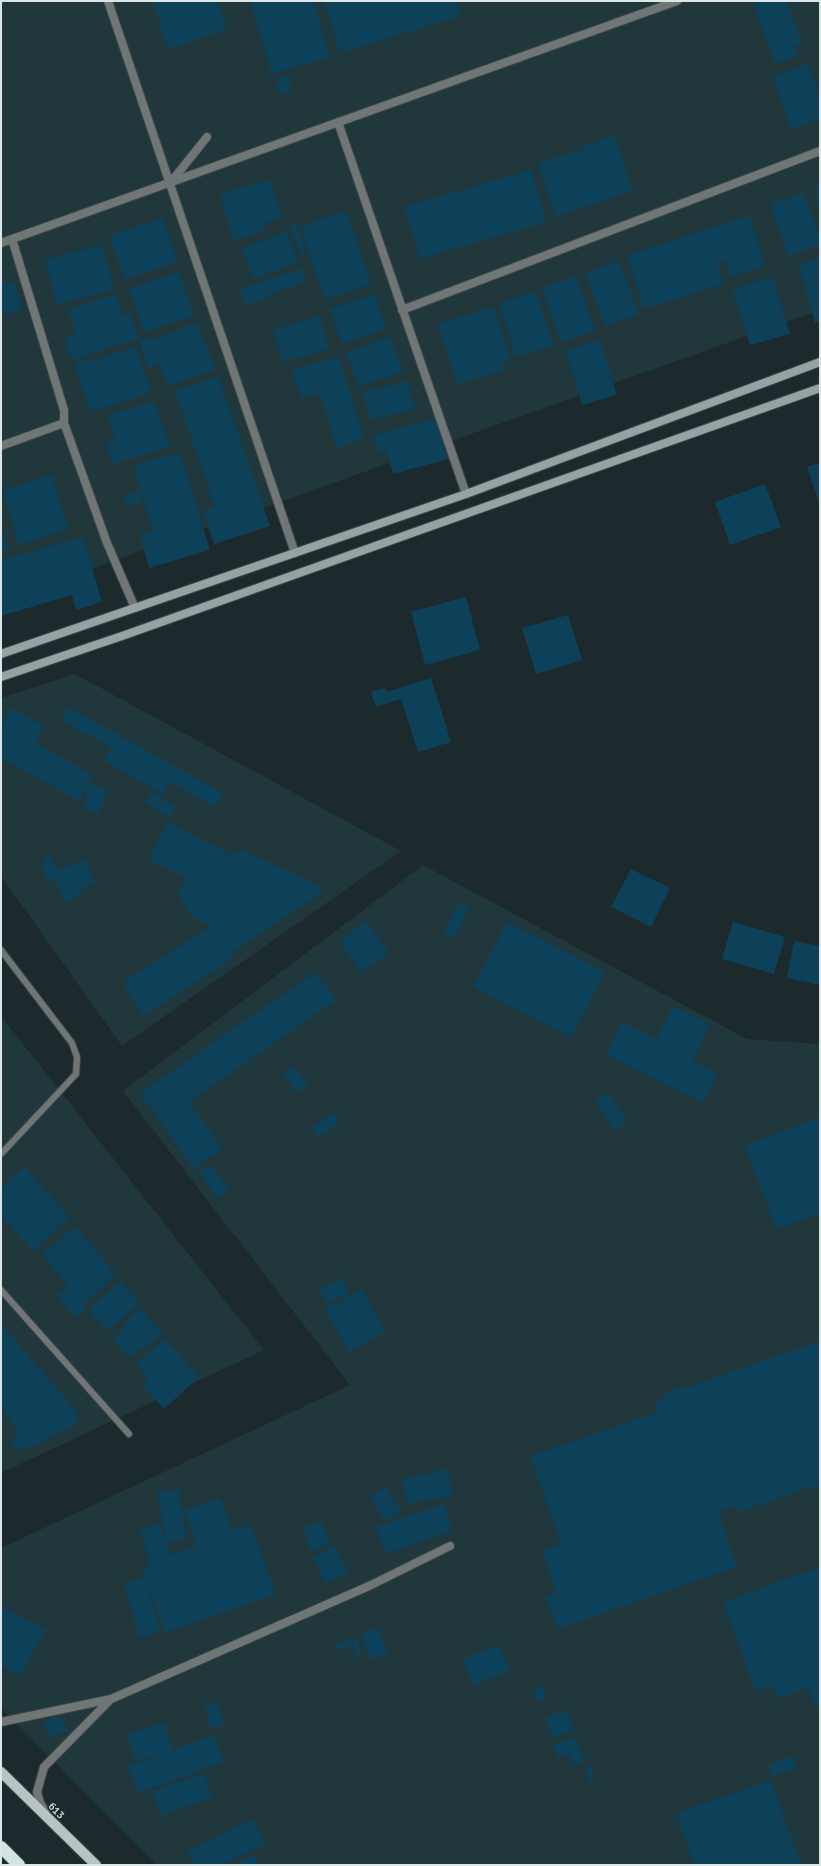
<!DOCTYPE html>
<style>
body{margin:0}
#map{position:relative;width:821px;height:1866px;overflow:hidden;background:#1c2a2d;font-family:Signika,sans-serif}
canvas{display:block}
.frame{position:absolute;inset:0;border:2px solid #dde6e7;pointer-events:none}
</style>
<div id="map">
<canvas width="821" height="1866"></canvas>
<div class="frame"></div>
</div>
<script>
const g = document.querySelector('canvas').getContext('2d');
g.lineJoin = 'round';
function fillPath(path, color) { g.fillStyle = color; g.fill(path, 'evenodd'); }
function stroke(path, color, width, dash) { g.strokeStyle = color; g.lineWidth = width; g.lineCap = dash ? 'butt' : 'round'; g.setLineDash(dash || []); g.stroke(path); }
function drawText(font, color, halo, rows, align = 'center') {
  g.font = font + ' Signika,sans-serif'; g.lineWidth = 3; g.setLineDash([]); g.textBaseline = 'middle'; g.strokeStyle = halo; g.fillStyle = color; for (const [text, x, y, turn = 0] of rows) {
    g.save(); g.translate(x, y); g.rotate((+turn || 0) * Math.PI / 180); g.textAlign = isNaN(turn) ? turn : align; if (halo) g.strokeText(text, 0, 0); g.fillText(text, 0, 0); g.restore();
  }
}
const built = new Path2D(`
 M1,1h819v309l-819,291z
 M75,674l326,177 -279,195 -121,-170v-178z
 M423,865l324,174 73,5v821h-663l-156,-157v-160l349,-163 -227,-294z
 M1,1016l263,334 -263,123z`);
const building = new Path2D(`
 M152,1h65l10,28 -59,20z
 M250,1h63l17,56 -58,17z
 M324,1h132l4,15 -120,37z
 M762,1h25l15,42 -8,3 4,10 -23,8 -22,-60z
 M808,64l12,35v20l-29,10 -18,-53z
 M289,77l2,15 -13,1 -2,-15z
 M615,136l17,55 -77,26 -17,-54 44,-13 -1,-3z
 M531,170l15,52 -126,37 -16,-52z
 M271,180l11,38 -19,6 2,7 -32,9 -13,-46z
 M820,186v25l-7,-23z
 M804,193l16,45v7l-32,11 -18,-52z
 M346,211l25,73 -46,16 -25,-73z
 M750,216l15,50 -34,10 -5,-16 -9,3 7,21 -80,25 -17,-54z
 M163,218l15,44 -54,17 -15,-44z
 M295,223l11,29 -5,3 -12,-30z
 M287,232l11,31 -45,16 -11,-31z
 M102,245l12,44 -57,16 -12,-45z
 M820,258v63l-5,2 -17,-59z
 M619,260l20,54 -34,12 -20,-53z
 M302,268l4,14 -36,12 1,3 -26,8 -5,-16z
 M1,272l4,12 9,-3 8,28 -21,6z
 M179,272l15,44 -50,16 -15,-43z
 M576,276l19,55 -34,11 -19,-54z
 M773,277l17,57 -40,11 -17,-57z
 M536,292l17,54 -37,11 -17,-54z
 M116,294l7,22 8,-2 8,24 -67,22 -8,-22 12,-4 -8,-24z
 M375,294l11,35 -44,15 -12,-35z
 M494,307l16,53 -8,3 2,7 -47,14 -19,-60z
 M320,316l9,33 -47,13 -9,-33z
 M197,322l18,47 -47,18 -16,-43 6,20 -10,4 -9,-28 10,-3 1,4z
 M390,336l13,35 -44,16 -13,-34z
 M600,340l17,55 -35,10 -16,-54z
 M136,347l15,46 -51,16 -1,-1 -9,3 -16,-48 10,-3 1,3z
 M339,356l25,83 -27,9 -17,-55 -19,5 -9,-28z
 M218,376l52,150 -56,18 -11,-33 12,-4 -40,-116z
 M408,381l7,28 -46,11 -6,-28z
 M155,401l15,46 -58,17 -6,-21 9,-3 -7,-25z
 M436,418l12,41 -55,15 -7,-24 -8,2 -4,-16z
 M180,452l30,98 -61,18 -9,-33 13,-4 -20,-65z
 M820,463v42l-13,-38z
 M52,475l16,54 -49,16 -17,-55z
 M765,484l16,43 -51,18 -15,-43z
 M139,491l3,10 -15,5 -3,-10z
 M1,526l8,23 -8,2z
 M83,537l19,65 -26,8 -4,-15 -71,21v-56z
 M466,597l14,53 -55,15 -14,-53z
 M568,615l14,45 -46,14 -14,-46z
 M431,678l20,64 -33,10 -17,-53 -25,8 -5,-15 14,-4 2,4z
 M68,707l155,86 -8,14 -45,-25 -7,12 -59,-33 7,-13 -50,-28z
 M11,708l33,18 -9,17 58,32 -14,26 -78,-43v-32z
 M89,783l19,7 -9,24 -16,-6 4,-10 -3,-1z
 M152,791l24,15 -7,11 -24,-14z
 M167,823l56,27 7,6 10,-7 83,38 -4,8 -86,56 -5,11 -85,54 -19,-29 4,-8 83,-53 -19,-9 -14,-22 8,-18 -37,-17z
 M50,855l6,16 28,-12 11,24 -16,7 2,5 -16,7 -11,-24 -7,3 -6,-15 5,-2 -2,-7z
 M631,869l39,19 -19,39 -40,-20z
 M459,903l10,5 -15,30 -10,-5z
 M366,921l23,31 -27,20 -23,-30z
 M507,922l98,50 -34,65 -98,-50z
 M733,922l52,15 -11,37 -52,-15z
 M794,941l26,5v39l-33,-7z
 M316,972l20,28 -147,102 33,47 -29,20 -53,-76z
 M673,1006l37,18 -18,37 25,13 -14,29 -97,-48 16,-33 34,17z
 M292,1066l16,19 -10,8 -16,-19z
 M607,1092l21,29 -13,9 -21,-29z
 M333,1112l7,9 -22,16 -7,-9z
 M820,1117v96l-44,16 -31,-84z
 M210,1165l19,24 -12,9 -18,-25z
 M24,1167l46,50 -37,34 -32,-35v-28z
 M76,1227l40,48 -32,29 2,4 -11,9 -18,-21 11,-10 -26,-32z
 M342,1278l7,15 -23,11 -7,-16z
 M120,1281l19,21 -31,29 -20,-21z
 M362,1289l23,43 -36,20 -24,-43z
 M139,1308l24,25 -17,16 -3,-3 -13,12 -17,-18 14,-14 -3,-4z
 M1,1324l74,86 4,10 -9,8 -17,6 -7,7 -28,10 -8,-9 8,-7 -3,-9 -2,1 -3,-7 -9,-11z
 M165,1339l34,38 -35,32 -22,-24 7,-7 -13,-14z
 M820,1341v143l-82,28 -2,-6 -18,6 19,55 -180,62 -12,-33 11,-4 -14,-42 19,-6 -31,-88 128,-44 -4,-10 12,-4 -2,-5 20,-7 1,2z
 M448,1469l5,26 -45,9 -6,-25z
 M385,1487l16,24 -16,10 -15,-24z
 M178,1489l9,50 -20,4 -10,-50z
 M220,1498l12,32 19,-6 25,70 -111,39 -23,-65 9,-4 -12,-34 20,-7 11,32 27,-9 -12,-36z
 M444,1504l9,27 -68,23 -9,-27z
 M322,1521l8,23 -19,7 -8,-24z
 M335,1546l13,27 -23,10 -12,-26z
 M820,1567v138l-5,2 -7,-19 -31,11 -4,-13 -17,6 -33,-90z
 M145,1578l15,54 -21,6 -15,-55z
 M1,1606l45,24 -26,46 -19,-11z
 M377,1627l11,26 -17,7 -11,-26z
 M356,1637l6,17 -6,2 -4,-11 -16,6 -2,-5z
 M498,1644l12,26 -36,16 -12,-26z
 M543,1686l2,14 -9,1 -2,-14z
 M218,1703l5,22 -13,3 -5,-22z
 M566,1709l8,21 -21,8 -8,-20z
 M60,1715l7,15 -17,8 -7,-16z
 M164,1723l9,27 41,-15 10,27 -86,31 -10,-27 43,-15 -36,10 -8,-27z
 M576,1738l8,23 -11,4 -3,-11 -12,4 -4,-13z
 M794,1756l3,12 -25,8 -4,-12z
 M591,1766l4,15 -6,1 -4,-15z
 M204,1773l9,24 -52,19 -9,-24z
 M771,1780l30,85h-107l-18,-52z
 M253,1819l13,25 -45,21h-28l-7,-13z
 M254,1854l5,11h-26z`);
const lane = new Path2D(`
 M1,950l71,93 5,14 -1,17 -75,80
 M1,1290l128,144`);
const street = new Path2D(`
 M108,1l187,552
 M338,122l128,372
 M171,182l36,-45
 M12,239l52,171v13l43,120 28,65
 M1,243l676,-242
 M402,310l418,-159
 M1,446l63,-23
 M111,1699l258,-113 81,-40
 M1,1722l110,-23 -67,68 -7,25 3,11 5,8`);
const secondary = new Path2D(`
 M1,654l465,-160 354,-132
 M1,677l121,-41 698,-248`);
const primary = new Path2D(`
 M1,1772l95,93`);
const highway = new Path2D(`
 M1,1847l18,18`);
const streetNames = [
 ["613",56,1811,45]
];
fillPath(built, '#20373c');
fillPath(building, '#0d415a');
stroke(lane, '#3b484b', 8);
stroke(street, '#3b484b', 10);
stroke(secondary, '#3b484b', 10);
stroke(primary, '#3b484b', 12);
stroke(highway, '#3b484b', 14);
stroke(lane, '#6f7675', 6);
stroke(street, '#6f7675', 8);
stroke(secondary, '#97a3a2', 8);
stroke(primary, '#b6c5c4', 10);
stroke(highway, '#d2e5e3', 12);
drawText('11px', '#dde6e7', '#1c2a2d', streetNames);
</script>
